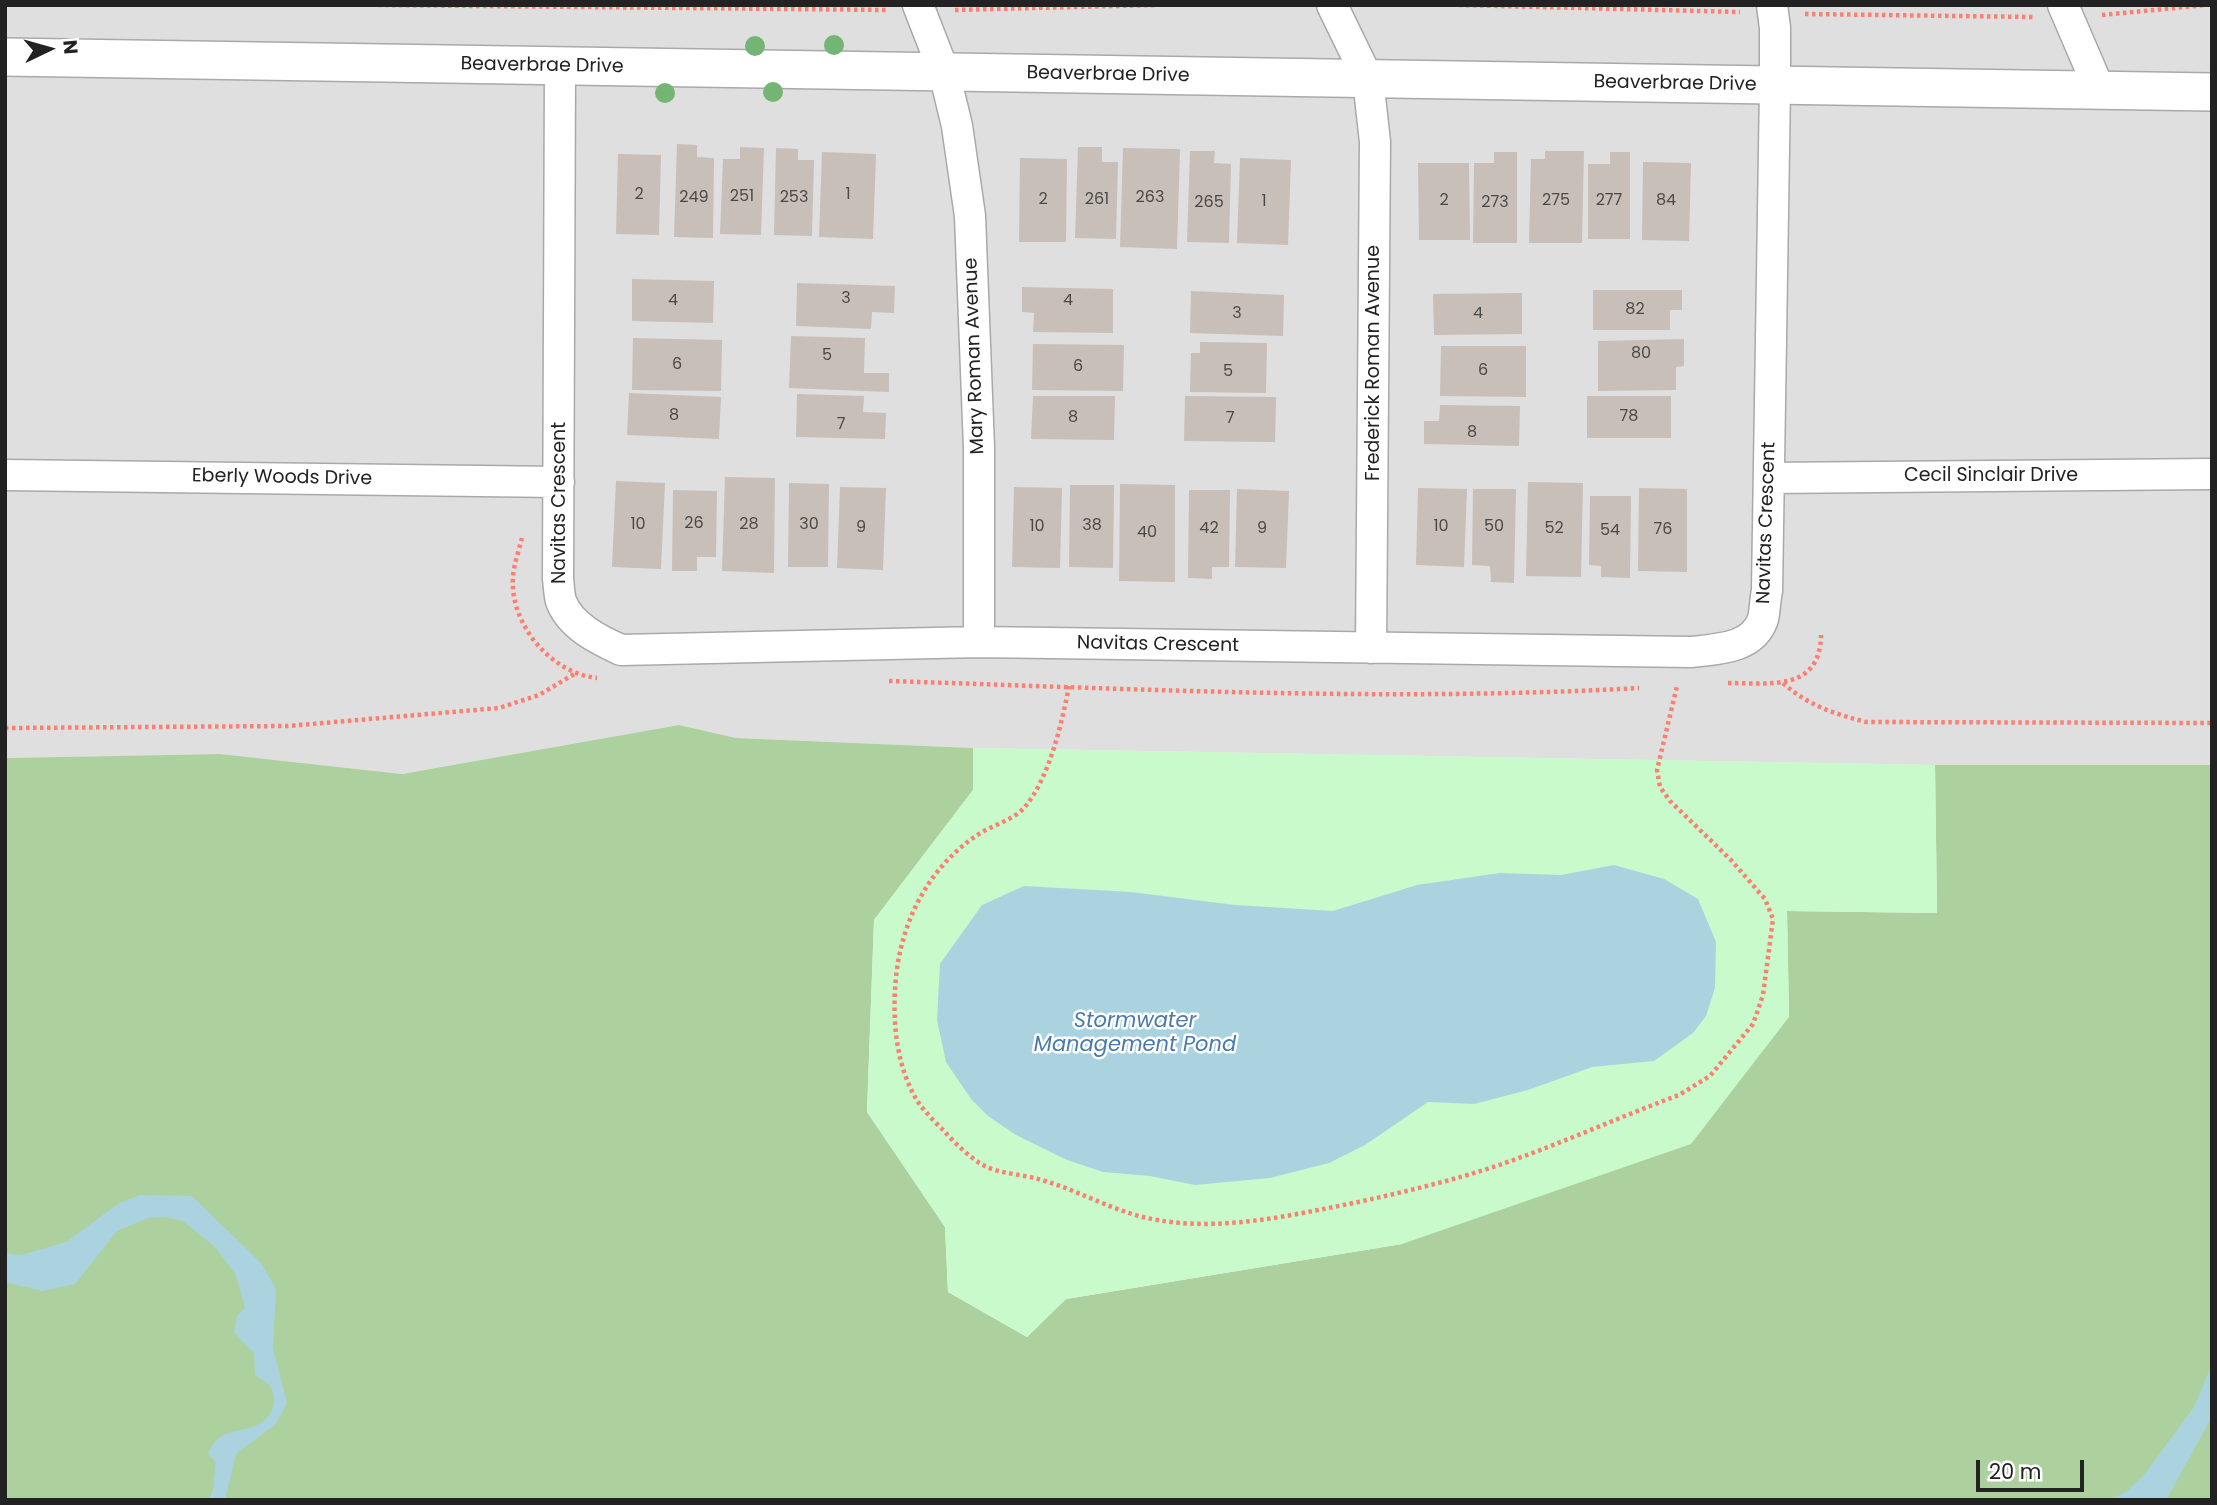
<!DOCTYPE html>
<style>
body{margin:0}
#map{position:relative;width:2217px;height:1505px;overflow:hidden;background:#f2efe9;font-family:Poppins,sans-serif}
canvas{display:block}
.frame{position:absolute;inset:0;border:7px solid #222;pointer-events:none}
.north{position:absolute;left:14px;top:14px;width:70px;height:70px;-webkit-text-stroke:5px #fff;paint-order:stroke;rotate:85deg;font-size:19px;font-weight:700;line-height:28px;text-align:center;color:#222}
.north::after{content:'';display:block;margin:auto;width:24px;height:32px;background:#222;clip-path:polygon(50% 0,100% 100%,50% 72%,0 100%)}
.scale{position:absolute;left:1976px;top:1460px;width:108px;height:32px;box-sizing:border-box;border:4px solid #222;border-top:0;padding-left:9px;font-size:21px;line-height:24px;white-space:nowrap;color:#222;-webkit-text-stroke:5px #fff;paint-order:stroke}
</style>
<div id="map">
<canvas width="2217" height="1505"></canvas>
<div class="frame"></div>
<div class="north">N</div>
<div class="scale">20 m</div>
</div>
<script>
const g = document.querySelector('canvas').getContext('2d');
g.lineJoin = 'round';
function fillPath(path, color) { g.fillStyle = color; g.fill(path, 'evenodd'); }
function stroke(path, color, width, dash) { g.strokeStyle = color; g.lineWidth = width; g.lineCap = dash ? 'butt' : 'round'; g.setLineDash(dash || []); g.stroke(path); }
function drawText(font, color, halo, rows, align = 'center') {
  g.font = font + ' Poppins,sans-serif'; g.lineWidth = 5; g.setLineDash([]); g.textBaseline = 'middle'; g.strokeStyle = halo; g.fillStyle = color; for (const [text, x, y, turn = 0] of rows) {
    g.save(); g.translate(x, y); g.rotate((+turn || 0) * Math.PI / 180); g.textAlign = isNaN(turn) ? turn : align; if (halo) g.strokeText(text, 0, 0); g.fillText(text, 0, 0); g.restore();
  }
}
const residential = new Path2D(`
 M5,5h2207v760h-277l-962,-17 -237,-10 -57,-13 -277,49 -182,-20 -215,4z`);
const forest = new Path2D(`
 M679,725l57,13 237,10v42l-99,130 -7,192 78,115 3,65 79,45 39,-38 336,-55 387,-227 -2,-106 150,2 -2,-148h277v735h-2207v-742l215,-4 182,20z`);
const park = new Path2D(`
 M973,748l962,17 2,148 -150,-2 2,106 -98,127 -289,100 -336,55 -39,38 -79,-45 -3,-65 -78,-115 7,-192 99,-130z`);
const water = new Path2D(`
 M1614,865l50,14 34,20 18,43 -1,46 -9,28 -13,17 -39,28 -62,6 -64,23 -54,14 -46,-2 -63,43 -36,18 -59,15 -75,7 -45,-9 -47,-4 -36,-12 -51,-25 -28,-19 -17,-17 -25,-37 -9,-42 3,-56 42,-59 42,-19 107,6 104,13 98,6 84,-26 83,-12 61,2z
 M140,1195l52,1 69,67 15,26 -3,59 14,55 -11,21 -40,30 -11,46h-17l5,-10 3,-28 -8,-8c12,-28 30,-19 51,-30 14,-7 20,-26 10,-39 -3,-4 -10,-7 -14,-10l-1,-22 -20,-20 3,-17 8,-8 -9,-33 -21,-28 -32,-26 -18,-4 -17,1 -31,13 -42,53 -33,7 -37,-9v-29l16,2 45,-13 52,-38z
 M2212,1364v53l-45,81 -2,2h-54l16,-9 16,-15 51,-69z`);
const building = new Path2D(`
 M677,144l20,1v12l17,1 -1,80 -39,-1z
 M740,147l24,1 -3,87 -41,-1 3,-75h17z
 M1078,147h24v15h16l-2,77 -41,-1z
 M776,148l22,1v11h16l-2,76 -38,-1z
 M1123,148l57,1 -3,100 -57,-2z
 M1190,151h25l-1,12 17,1 -2,79 -42,-1z
 M1545,151h39l-2,92h-53l2,-84h14z
 M822,152l54,2 -3,85 -54,-2z
 M1494,152h23v91h-44l1,-80h20z
 M1610,152h20v87h-42v-75h22z
 M618,154l43,1 -2,80 -43,-1z
 M1020,158l47,1 -1,83h-47z
 M1240,158l51,2 -3,85 -51,-2z
 M1643,162l48,1 -2,78 -47,-1z
 M1418,163h51l1,77h-51z
 M632,279l82,2 -1,42 -81,-2z
 M797,283l98,3 -1,27 -22,-1 -1,17 -75,-3z
 M1022,287l91,2v44l-80,-1 1,-19 -12,-1z
 M1593,290h89v20h-12v20h-77z
 M1191,291l93,4 -1,41 -93,-3z
 M1522,293v41l-88,1 -1,-41z
 M791,336l74,2 -1,35h25v19l-100,-4z
 M633,338l89,2 -1,51 -89,-1z
 M1684,339v27l-8,1v23l-78,1v-50z
 M1200,342l67,1 -1,50 -76,-1 1,-39h9z
 M1033,344l91,1 -1,46 -91,-1z
 M1441,346h85v51l-86,-1z
 M629,393l92,4 -2,42 -92,-4z
 M797,394l67,2 -1,16 23,1 -1,26 -89,-2z
 M1033,396h82l-1,44 -83,-1z
 M1185,396l91,1 -1,45 -91,-1z
 M1587,396h84v42h-84z
 M1440,405l80,1 -1,40 -95,-2v-23h15z
 M725,477l50,1 -1,95 -52,-2z
 M616,481l49,2 -4,86 -49,-2z
 M1528,482l55,1 -2,94 -55,-1z
 M789,483l40,1 -1,83h-40z
 M1120,484l55,1v97l-56,-1z
 M1070,485h44l-1,83 -44,-1z
 M840,487l46,1 -3,82 -46,-2z
 M1014,487l48,1 -2,80 -48,-1z
 M1418,488l49,1 -3,78 -48,-2z
 M1639,488l48,1v83l-49,-1z
 M1237,489l52,2 -3,77 -51,-1z
 M1473,489h43l-2,94 -23,-1 -1,-16 -18,-1z
 M673,490l44,1 -1,66h-19v14h-25z
 M1189,490h41l-1,77h-17v12l-24,-1z
 M1590,496h41l-1,82 -29,-1v-11l-12,-1z`);
const path = new Path2D(`
 M378,5l509,5
 M1459,5l281,7
 M955,10l202,-5
 M1805,14l229,3
 M2102,15l104,-10
 M522,538c-3,12 -8,26 -9,38 -4,47 37,97 84,102
 M889,681c249,8 501,21 750,7
 M1728,683c42,0 92,9 93,-48
 M1783,683c24,22 52,31 83,39l346,1
 M1069,686c-7,37 -20,93 -45,122 -11,12 -31,17 -45,26 -45,29 -72,76 -81,128 -7,45 -5,100 20,140 7,10 17,20 26,29 11,12 25,26 39,34 14,8 35,9 51,13 42,10 80,35 123,42 51,9 105,1 156,-9 53,-10 106,-22 158,-37 70,-21 140,-54 208,-79l31,-19 43,-52 10,-29 10,-76 -8,-20 -34,-39 -61,-59 -10,-14 -3,-17 20,-84
 M5,728l283,-2 211,-18 40,-13 37,-22`);
const minor = new Path2D(`
 M918,5l26,67 13,54 13,90 9,232v194
 M1332,5l36,74 7,63 -4,506
 M2063,5l37,86
 M560,66l-2,513c1,7 1,15 3,22 9,25 38,39 60,49l358,-8 712,10c26,-3 62,-3 72,-33 2,-9 2,-19 4,-28l8,-505v-58l-3,-23
 M5,475l554,7
 M1769,478l443,-4`);
const tertiary = new Path2D(`
 M5,57l2207,35`);
const trees = [
 [834,45],
 [755,46],
 [773,92],
 [665,93]
];
const numberNames = [
 ["2",639,195],
 ["1",848,195],
 ["251",742,197],
 ["249",694,198],
 ["253",794,198],
 ["263",1150,198],
 ["2",1043,200],
 ["261",1097,200],
 ["2",1444,201],
 ["275",1556,201],
 ["277",1609,201],
 ["84",1666,201],
 ["1",1264,202],
 ["265",1209,203],
 ["273",1495,203],
 ["3",846,299],
 ["4",673,301],
 ["4",1068,301],
 ["82",1635,310],
 ["3",1237,314],
 ["4",1478,314],
 ["80",1641,354],
 ["5",827,356],
 ["6",677,365],
 ["6",1078,367],
 ["6",1483,371],
 ["5",1228,372],
 ["8",674,416],
 ["78",1629,417],
 ["8",1073,418],
 ["7",1230,419],
 ["7",841,425],
 ["8",1472,433],
 ["26",694,524],
 ["10",638,525],
 ["28",749,525],
 ["30",809,525],
 ["38",1092,526],
 ["10",1037,527],
 ["10",1441,527],
 ["50",1494,527],
 ["9",861,528],
 ["42",1209,529],
 ["9",1262,529],
 ["52",1554,529],
 ["76",1663,530],
 ["54",1610,531],
 ["40",1147,533]
];
const streetNames = [
 ["Beaverbrae Drive",542,66,1],
 ["Beaverbrae Drive",1108,75,1],
 ["Beaverbrae Drive",1675,84,1],
 ["Mary Roman Avenue",975,356,-92],
 ["Frederick Roman Avenue",1374,363,-90],
 ["Cecil Sinclair Drive",1991,476],
 ["Eberly Woods Drive",282,478,1],
 ["Navitas Crescent",560,503,-90],
 ["Navitas Crescent",1767,523,-88],
 ["Navitas Crescent",1158,645,1]
];
const waterNames = [
 ["Stormwater",1135,1022],
 ["Management Pond",1135,1046]
];
fillPath(residential, '#e0dfdf');
fillPath(forest, '#add19e');
fillPath(park, '#c8facc');
fillPath(water, '#aad3df');
fillPath(building, '#c7bfb8');
stroke(minor, '#a9a9a9', 33);
stroke(tertiary, '#a9a9a9', 40);
stroke(path, '#fa8072', 4.5, [3.5, 3.5]);
stroke(minor, '#fff', 30);
stroke(tertiary, '#fff', 37);
g.fillStyle = '#74b475';
for (const [x, y] of trees) { g.beginPath(); g.arc(x, y, 10, 0, 2 * Math.PI); g.fill(); }
drawText('16px', '#4b4948', null, numberNames);
drawText('19px', '#222', '#fff', streetNames);
drawText('italic 21px', '#4a7aab', '#fff', waterNames);
</script>
